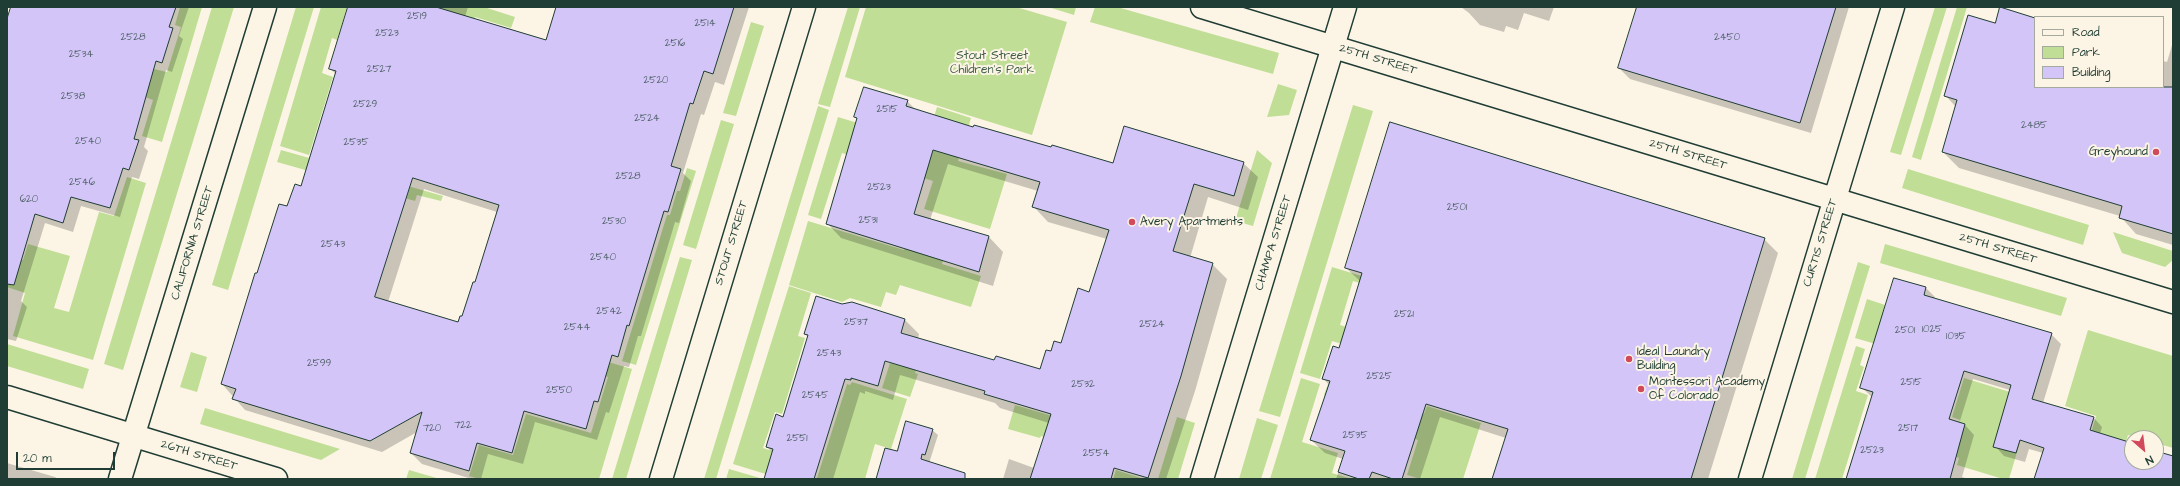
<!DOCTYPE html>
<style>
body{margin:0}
#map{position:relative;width:2180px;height:486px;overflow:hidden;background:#fcf5e5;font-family:"Architects Daughter",sans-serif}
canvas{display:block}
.frame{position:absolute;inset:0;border:8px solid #1f3d34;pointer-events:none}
.legend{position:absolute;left:2034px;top:16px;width:130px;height:72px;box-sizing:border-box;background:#fcf5e5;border:1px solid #a4ab9e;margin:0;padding:5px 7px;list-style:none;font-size:12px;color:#1f3d34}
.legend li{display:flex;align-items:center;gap:8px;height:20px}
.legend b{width:20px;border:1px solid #a4ab9e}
.north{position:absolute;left:2124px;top:430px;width:40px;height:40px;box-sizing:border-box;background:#fcf5e5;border:1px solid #a4ab9e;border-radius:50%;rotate:152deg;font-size:11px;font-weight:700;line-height:16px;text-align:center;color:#1f3d34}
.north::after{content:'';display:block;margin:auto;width:14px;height:18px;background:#d1495b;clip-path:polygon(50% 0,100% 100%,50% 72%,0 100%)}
.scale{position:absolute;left:16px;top:452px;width:99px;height:18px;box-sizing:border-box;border:2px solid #1f3d34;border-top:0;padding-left:5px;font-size:12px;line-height:14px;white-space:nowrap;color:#1f3d34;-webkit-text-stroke:3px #fcf5e5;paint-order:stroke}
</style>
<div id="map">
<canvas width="2180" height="486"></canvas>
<div class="frame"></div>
<ul class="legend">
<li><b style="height:5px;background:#fcf5e5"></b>Road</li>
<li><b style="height:11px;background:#c0de96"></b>Park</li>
<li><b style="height:11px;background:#d3c5f7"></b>Building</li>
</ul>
<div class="north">N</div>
<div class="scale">20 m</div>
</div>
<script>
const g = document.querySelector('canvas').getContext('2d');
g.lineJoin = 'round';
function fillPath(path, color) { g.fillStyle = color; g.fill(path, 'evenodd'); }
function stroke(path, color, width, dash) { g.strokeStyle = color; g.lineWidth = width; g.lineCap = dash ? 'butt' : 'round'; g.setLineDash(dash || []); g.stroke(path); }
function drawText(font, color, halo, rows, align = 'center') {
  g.font = font + ' "Architects Daughter",sans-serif'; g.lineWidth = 4; g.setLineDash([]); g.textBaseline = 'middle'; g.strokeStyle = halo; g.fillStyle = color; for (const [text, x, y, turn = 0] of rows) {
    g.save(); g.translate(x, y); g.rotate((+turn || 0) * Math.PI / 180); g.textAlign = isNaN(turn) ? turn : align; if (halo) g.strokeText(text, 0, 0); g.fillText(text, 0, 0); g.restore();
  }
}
const green = new Path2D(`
 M180,7h22l-40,135 -20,-6 11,-36 -8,-3 9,-28 13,3 14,-45 -6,-2z
 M212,7h22l-111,363 -19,-6z
 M296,7h18l-86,283 -16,-5z
 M321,7h26l-10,33 -5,-2 -10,35 11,4 -24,78 -29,-9z
 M442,7h42l31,10 -4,11 -36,-11 -6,20 -45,28z
 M848,7h12l-30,100 -12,-3z
 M866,7h150l51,15 -35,113 -187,-58z
 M1048,7h28l-2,8z
 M1095,7h22l162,46 -6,21 -183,-52z
 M1935,7h12l-46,148 -11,-3z
 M1957,7h10l-46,153 -9,-3z
 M751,22l13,4 -28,90 -13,-3z
 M1278,84l19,6 -8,25 -22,2z
 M1353,105l20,6 -93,306 -21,-6z
 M818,106l11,4 -113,369h-12z
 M937,107l34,11 -13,43 49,13 -17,55 -66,-20 9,-28 -91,-28 -21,66 -13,-4 30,-98 88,27z
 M721,120l13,4 -38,125 -13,-4z
 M281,150l162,46 -2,5 -24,-6 -2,6 -138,-39z
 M1257,150l15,13 -19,63 -18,-5z
 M687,168l9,3 -60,194 -14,-4 45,-146h3l7,-24h3z
 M1908,169l181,56 -6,20 -181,-57z
 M127,177l19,6 -53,177 -80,-24 12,-43 -18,-6v-31l16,4 5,-16 42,12 -16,52 15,4 30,-100 15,4z
 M915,214l38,12 -11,38 39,12 -10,31 -71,-22 -4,10 -10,-3 -5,15 -31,-9 -8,4 -53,-17 19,-64 96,29z
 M2113,232l60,19v9l-8,7 -43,-14z
 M1885,244l182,54 -6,18 -181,-53z
 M680,257l12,3 -66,219h-14z
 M1858,262l12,4 -65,213h-13z
 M1332,267l43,13 -2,7 -20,-6 -13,44 154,46 -5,17 -157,-47 -12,38 -20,-6z
 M789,286l22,7 -13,43 7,2 -23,76 -7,-2 -12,36 54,17 -35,14 -49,-15z
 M1867,299l18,6 -2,7 5,5 -9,28 -24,-7z
 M2088,330l85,26v92l-17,-5v-5h-18l-10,-3 -11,36 -33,-14 12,-41 -31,-10z
 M914,337l11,4 -10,32 3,1 -8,23 -28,-9 8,-25 14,4z
 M7,344l82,25 -6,20 -76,-23z
 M1856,346l9,3 -5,16 4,2 -8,24 12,4 -26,84h-27z
 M191,352l16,5 -10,35 -17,-5z
 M578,353l54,16 -33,110h-120l-10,-3 10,-31 34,10 13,-41 65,19 17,-56 -29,-9z
 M1301,378l19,6 -18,58 36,11 -6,20 20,6h-82z
 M1964,378l69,21 -24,80h-6l-46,-14 2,-7 -9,-3 10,-35 -8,-3z
 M852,382l55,17 -16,50 -16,-5 -10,35 -48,-1 30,-94 3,1z
 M1328,384l96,30 3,-8 54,17 -18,56h-42l-14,-4 11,-35 -29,-10 4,-13 -69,-22z
 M1015,405l58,17 -11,20 -21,-6 -1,2 -32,-9z
 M205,408l135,41 -19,11 -121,-36z
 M1177,417l18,6 -17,56h-20z
 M1257,418l21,7 -17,54h-22z
 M729,469l31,9 -1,1h-33z
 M409,470l31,9h-34z
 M1116,470l28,9h-31z`);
const shadow = new Path2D(`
 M11,7h178l-10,29 4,3 -11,33 -6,-2 -22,77 4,4 -9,28 -7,-2 -12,40 -39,-11 -8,26 -28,-9 -24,78 6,6 -11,34 -9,-2v-318z
 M353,7h115l-3,10 82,24 10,-34h192l-25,78 -9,-3 -11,33 -3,-1 -18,59 8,8 -12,42 -4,-1 -34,114h-3l-9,31 -5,-1 -15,47 -3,-1 -9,28 -62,-18 -12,42 -35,-10 -7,25h-9l-50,-15 -11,-11 6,-21 -35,20 -137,-42 -23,-26 36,-109 30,-68 14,-20 34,-113 -6,-5zM424,189l73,23 -21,71 -17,40 -71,-21z
 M1461,7h93l-5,14 -25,-8 -6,17 -12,-4 -2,6 -24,-7 -11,-12z
 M1638,7h211l-38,126 -181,-54 -11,-11z
 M2035,19v68h128v-26l4,1 6,-20v203l-37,-11 -16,-18 -161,-48 -16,-16 13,-45 -11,-12 51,-70z
 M907,101l9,9 58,19 139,36 130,-2 15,14 -10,33 -40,-13 -18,61 22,6 15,15 -32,112 -29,88h-163l6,-20 25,9 15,-45 -49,-15 -5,-5 -95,-28 -7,25 -28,-9v3l-5,-2 -27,87h-68l8,-26 -6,-6 17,-29 24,-81 -3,-3 37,-29 10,-2 53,17 14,14 -1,5 77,23 45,8 12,-18 9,-8 28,-51 18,-54 -59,-17 -14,-15 4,-16 -90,-27 -18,56 59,17 14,15 -10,34 -152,-48 -14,-15 31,-103 -3,-3z
 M1764,239l14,14 -70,226h-214l12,-41 -66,-21 -20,62h-84l7,-20 -18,-6 -14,-13 18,-55 -6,-7 16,-28 21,-69 -14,-13z
 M1895,279l31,9 9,9v2l116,35 10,10 -18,59 50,14 9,10 -2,7 32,11v17h24v-10l17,6v21h-138l8,-26 -14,-4 -4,13 -21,-6 -9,-10 15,-56 -37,-11 -14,45 6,1 9,10 -12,42 6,2h-122l26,-82 -11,-10z
 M932,430l6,5 -14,44h-43l16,-26z
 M7,463l48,14 3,2h-51z`);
const building = new Path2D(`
 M11,7h165l-7,20 4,1 -11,35 -6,-2 -22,78 5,1 -10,30 -6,-2 -13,40 -39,-11 -8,26 -28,-9 -21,71 -7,-1v-265z
 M348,7h88l110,33 10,-33h178l-21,67 -9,-3 -11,33 -3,-1 -19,63 10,3 -13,43 -4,-1 -35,115 -2,-1 -9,32 -6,-2 -14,47 -4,-1 -8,28 -62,-18 -12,42 -35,-10 -8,28 -59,-18 12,-41 -52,29 -138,-42 4,-10 -15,-5 34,-111h2l22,-69 8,2 8,-22 6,2 35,-115 -7,-2zM413,178l86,27 -24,77h-2l-11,34h-2l-2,6 -83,-25z
 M1637,7h199l-36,116 -182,-55z
 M2000,7l35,11v69h138v147l-54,-16 3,-12 -180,-54 15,-52 -13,-4 24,-81 27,8z
 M864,87l44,13 -2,6 67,21 1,-2 77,22 1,-2 61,18 11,-37 120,36 -10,34 -40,-12 -21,67 40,12 -32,113 -33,102 -34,-10 -3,11h-81l21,-65 -67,-20 1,-3 -100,-30 -7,25 -27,-8v2l-6,-1 -31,100h-50l9,-30 -7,-2 10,-33 7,3 25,-82 -4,-1 12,-38 26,8 10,-2 53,17 -4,14 93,27 2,-4 44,13 6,-19 5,1 3,-10 7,2 17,-55 11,4 20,-62 -77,-23 8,-25 -107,-32 -19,64 75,22 -10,36 -153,-48 31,-106 -3,-1z
 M1390,122l375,116 -74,241h-199l16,-50 -82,-25 -24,75h-9l-21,-7 -3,7h-10l-21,-7 7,-21 -35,-11 20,-59 -8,-2 11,-33 6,2 23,-75 -17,-5z
 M1894,278l32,9 -2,8 128,38 -20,66 62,18 -4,13 42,13v19h24v-11l17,5v23h-139l10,-31 -24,-8 -4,13 -23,-6 18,-62 -47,-14 -15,48 16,5 -15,55h-104l27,-87 -13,-4z
 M906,421l27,8 -8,26 -3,-1 -1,5 44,14v6h-89l9,-31 12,3z`);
const minor = new Path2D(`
 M1202,7l971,295
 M7,397l269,82
 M1750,479l143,-472`);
const tertiary = new Path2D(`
 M120,479l145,-472`);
const secondary = new Path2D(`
 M661,479l143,-472
 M1202,479l143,-472`);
const markers = [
 [2156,152,4,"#d1495b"],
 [1132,222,4,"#d1495b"],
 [1629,359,4,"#d1495b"],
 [1641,389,4,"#d1495b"]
];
const numberNames = [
 ["2519",417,17],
 ["2514",705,24],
 ["2523",387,34],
 ["2528",133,38],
 ["2450",1727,38],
 ["2516",675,44],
 ["2534",81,55],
 ["2527",379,70],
 ["2520",656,81],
 ["2538",73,97],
 ["2529",365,105],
 ["2515",887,110],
 ["2524",647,119],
 ["2485",2034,126],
 ["2540",88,142],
 ["2535",356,143],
 ["2528",628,177],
 ["2546",82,183],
 ["2523",879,188],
 ["620",29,200],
 ["2501",1457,208],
 ["2531",868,221],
 ["2530",614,222],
 ["2543",333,245],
 ["2540",603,258],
 ["2542",609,312],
 ["2521",1404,315],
 ["2537",856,323],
 ["2524",1152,325],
 ["2544",577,328],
 ["1025",1932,330],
 ["2501",1905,331],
 ["1035",1956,337],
 ["2543",829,354],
 ["2599",319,364],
 ["2525",1379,377],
 ["2515",1911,383],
 ["2532",1083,385],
 ["2550",559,391],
 ["2545",815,396],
 ["722",463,426],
 ["720",432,429],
 ["2517",1908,429],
 ["2535",1355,436],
 ["2551",797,439],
 ["2523",1872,451],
 ["2554",1096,454]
];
const parkNames = [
 ["Stout Street",992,56],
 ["Children's Park",992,70]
];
const streetNames = [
 ["25TH STREET",1378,60,17],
 ["25TH STREET",1688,155,17],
 ["CALIFORNIA STREET",193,243,-73],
 ["STOUT STREET",732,243,-73],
 ["CHAMPA STREET",1274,243,-73],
 ["CURTIS STREET",1821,243,-73],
 ["25TH STREET",1998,249,17],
 ["26TH STREET",199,456,17]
];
const poiNames = [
 ["Greyhound",2148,152,"right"],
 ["Avery Apartments",1140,222],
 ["Ideal Laundry",1637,352],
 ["Building",1637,366],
 ["Montessori Academy",1649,382],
 ["Of Colorado",1649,396]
];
fillPath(green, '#c0de96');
fillPath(shadow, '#0003');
fillPath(building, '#d3c5f7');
stroke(building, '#1f3d34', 1);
stroke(minor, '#1f3d34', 25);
stroke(tertiary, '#1f3d34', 25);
stroke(secondary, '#1f3d34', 25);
stroke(minor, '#fcf5e5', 22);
stroke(tertiary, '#fcf5e5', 22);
stroke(secondary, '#fcf5e5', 22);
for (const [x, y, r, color] of markers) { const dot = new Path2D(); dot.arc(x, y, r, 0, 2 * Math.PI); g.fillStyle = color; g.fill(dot); stroke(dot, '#fcf5e5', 1.5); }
drawText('10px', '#4c5f65', null, numberNames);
drawText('12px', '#3f5d48', '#fcf5e5', parkNames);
drawText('12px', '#1f3d34', '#fcf5e5', streetNames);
drawText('12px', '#1f3d34', '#fcf5e5', poiNames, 'left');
</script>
